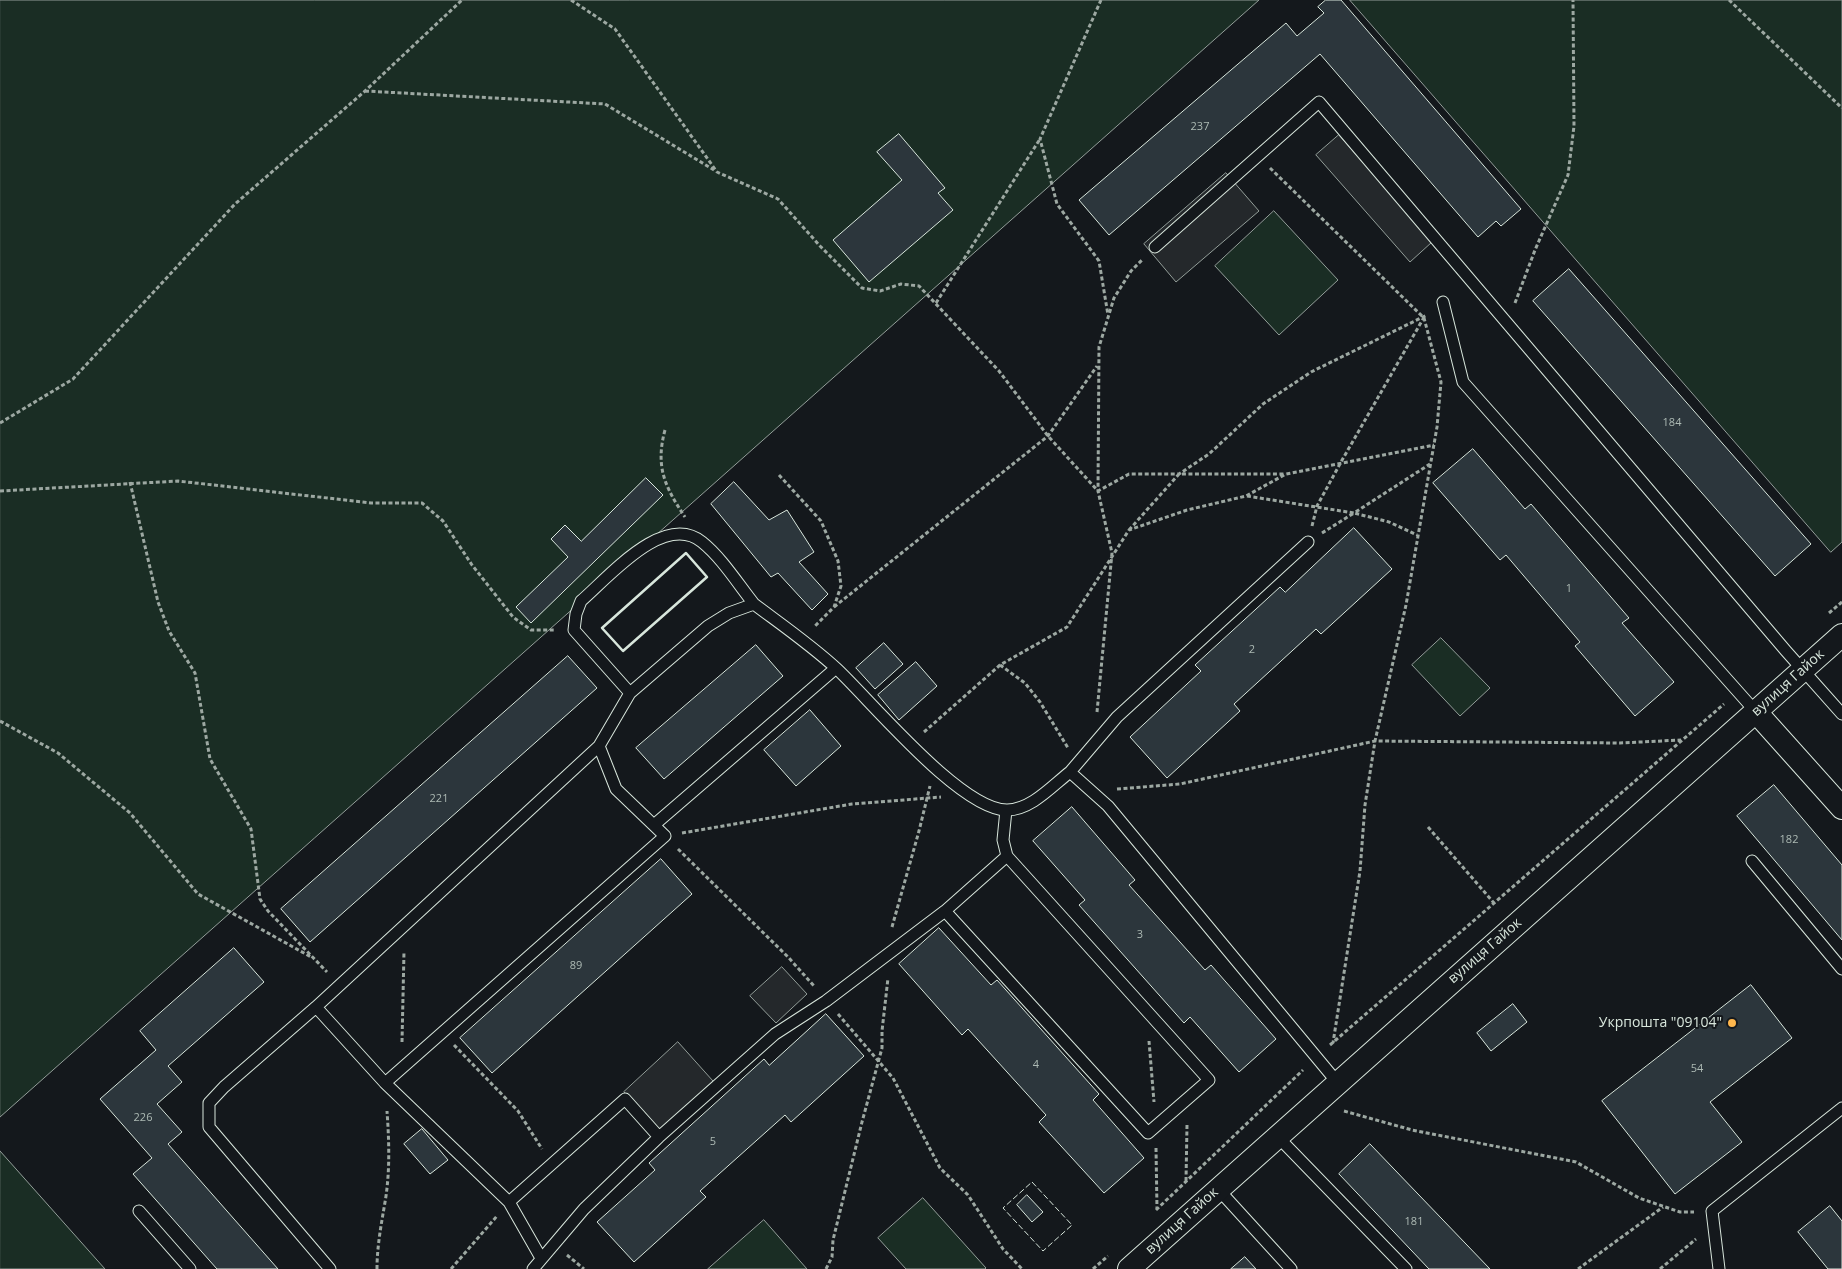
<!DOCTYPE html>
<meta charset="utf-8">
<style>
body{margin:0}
canvas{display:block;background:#14181c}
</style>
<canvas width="1842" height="1269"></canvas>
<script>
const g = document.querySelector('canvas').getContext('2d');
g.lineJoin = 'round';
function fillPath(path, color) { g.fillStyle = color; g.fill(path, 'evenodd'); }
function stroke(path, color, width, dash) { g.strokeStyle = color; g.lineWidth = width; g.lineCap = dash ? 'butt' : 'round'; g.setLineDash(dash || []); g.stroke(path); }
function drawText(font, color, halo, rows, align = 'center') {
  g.font = font + ' "Open Sans",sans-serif'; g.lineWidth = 4; g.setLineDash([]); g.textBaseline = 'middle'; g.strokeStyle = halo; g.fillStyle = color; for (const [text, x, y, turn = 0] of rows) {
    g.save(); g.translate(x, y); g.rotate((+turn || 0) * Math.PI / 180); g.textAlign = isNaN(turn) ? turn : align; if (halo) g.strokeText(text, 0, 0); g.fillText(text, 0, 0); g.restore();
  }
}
const green = new Path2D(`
 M0,0h1259l-1259,1117z
 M1350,0h492v542l-11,10z
 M1274,211l64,69 -59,55 -64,-69z
 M1441,638l49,50 -30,28 -48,-51z
 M0,1151l105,118h-105z
 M923,1198l63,70 -1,1h-79l-28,-31z
 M764,1220l43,49h-99z`);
const parking = new Path2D(`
 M1339,135l93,107 -22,20 -94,-107z
 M1226,173l33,38 -83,71 -32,-38z
 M782,967l25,27 -31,29 -26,-27z
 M678,1042l35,39 -54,50 -35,-39z`);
const building = new Path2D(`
 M1326,0h15l180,209 -20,17 -5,-5 -18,16 -158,-183 -211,181 -30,-35 207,-177 11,13 27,-23 -6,-6z
 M899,134l46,54 -7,5 15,17 -84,72 -36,-42 69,-60 -25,-28z
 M1569,269l242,275 -36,32 -242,-275z
 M1473,449l52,60 6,-5 98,114 -7,5 52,59 -39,34 -60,-70 5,-4 -74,-87 -6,5 -67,-77z
 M646,478l17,17 -132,128 -15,-16 52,-50 -17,-18 14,-14 16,16z
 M734,482l35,38 18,-10 27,42 -15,10 29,32 -16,16 -34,-37 -7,4 -60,-73z
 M1354,528l38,41 -71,65 -5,-5 -82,75 6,7 -73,67 -37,-41 71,-66 -6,-6 85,-78 5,5z
 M884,643l19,21 -28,25 -19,-21z
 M756,645l27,31 -119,103 -28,-31z
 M568,656l29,32 -287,254 -29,-33z
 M916,662l21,24 -38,34 -21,-25z
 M810,710l31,36 -45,40 -32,-36z
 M1774,785l68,80v75l-105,-124z
 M1072,807l63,73 -6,5 76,85 6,-5 65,74 -37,33 -49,-55 -6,6 -105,-118 6,-5 -52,-59z
 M661,859l31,35 -200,179 -32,-35z
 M939,928l52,57 6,-5 102,114 -6,6 51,58 -40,35 -65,-71 7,-7 -78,-86 -6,6 -63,-71z
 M234,948l30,34 -96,84 14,16 -25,22 25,28 -14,12 110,125h-61l-84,-95 19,-16 -52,-59 56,-49 -16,-19z
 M1751,985l41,53 -82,64 32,40 -67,52 -73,-93z
 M1513,1004l14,18 -36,29 -14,-18z
 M826,1014l38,42 -73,66 -6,-7 -85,76 6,6 -72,65 -37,-40 58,-52 -6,-7 115,-104 5,6z
 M422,1129l26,31 -18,14 -26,-30z
 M1370,1144l120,125h-61l-90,-95z
 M1027,1195l16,17 -11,10 -15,-17z
 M1830,1206l12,15v48h-14l-30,-37z
 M1245,1257l11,12h-25z`);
const path = new Path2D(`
 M571,0l44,29 102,143 61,27 42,47 42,42 18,3 21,-7 18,2 80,85 49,65 50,55 31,-17h50l30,-20 54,-50 48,-32 116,-57
 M1101,0l-61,139 17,65 42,57 9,54
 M1729,0l113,108
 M365,91l240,13 109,66
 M1270,168l154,150 17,64 -4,45 -31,178 -31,136 -10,64 -5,66 -27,172
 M936,303l104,-164
 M1515,303l20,-53 33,-75 6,-49 -1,-126
 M0,423l73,-44 162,-175 130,-113 97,-91
 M665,430c-10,37 0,57 20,87
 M779,475l42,46 17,40 3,25 -7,21 -19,19
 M130,482l28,120 11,29 26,42 15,86 41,70 9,70 8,12 59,61
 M0,491l178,-10 193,22h51l21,18 29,44 41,52 18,13h25
 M1247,496l107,17 76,-49
 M1312,526l5,-20 24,-44 82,-143
 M1129,530l50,-56h107
 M1322,533l32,-20 35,9 28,13
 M834,607l214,-171 49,-70
 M1829,613l13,-11
 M1000,665l25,18 15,19 28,46
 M1097,712l15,-159 -14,-62 1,-144 15,-49 17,-27 11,-11
 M0,721l58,32 72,60 68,81 113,63
 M924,732l76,-67 67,-38 62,-97 58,-20 59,-14 40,-22 148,-29
 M1117,789l63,-5 195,-43 245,2 61,-3
 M1428,827l66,76
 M682,833l170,-29 89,-7
 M678,849l110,108 26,29
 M892,927l27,-96 11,-45
 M838,1014l55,64 47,90 28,27 35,54 19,20
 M1149,1041l5,61
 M402,1042l2,-91
 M454,1045l64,66 24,38
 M1330,1045l394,-341
 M1344,1111l68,19 164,32 63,36 41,14h14
 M1156,1148l1,61
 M1186,1181l1,-56
 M1156,1210l147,-140
 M567,1255l17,14
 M377,1269c0,-25 5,-48 9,-73 4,-28 3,-57 1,-85
 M451,1269l46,-53
 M826,1269l6,-12 1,-17 29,-118 20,-74v-17l6,-53
 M1093,1269l15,-13
 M1578,1269l85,-62
 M1660,1269l36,-30`);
const service = new Path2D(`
 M1155,247l164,-145 467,549 56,63
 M1443,302l20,80 293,330
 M630,693l-56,-63 2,-16 5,-13c27,-23 83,-90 121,-59 20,16 36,42 52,62
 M599,746l31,-53 78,-67 21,-13 25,-9c28,21 57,41 83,65 35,33 124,141 170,141 24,0 45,-24 63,-38l38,34 229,276
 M1070,772l47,-55 191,-175
 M654,825l182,-157
 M1752,861l90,108
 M945,911l203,222 61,-53 -202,-224 -4,-16 3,-30
 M316,1007l69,76 280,-247 -49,-47 -17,-43 -283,261 -92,80 -15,16v24l121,142
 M385,1083l124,119
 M1277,1136l129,133
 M1218,1189l73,80
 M139,1211l51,58
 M541,1258l-32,-56 116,-103 34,38
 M533,1269l51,-60 75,-72 116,-103 51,-33 119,-90 62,-55
 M1719,1269l-7,-58 130,-103`);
const minor = new Path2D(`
 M1756,712l86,96
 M1129,1269l713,-634`);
const fence = new Path2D(`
 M1032,1182l40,43 -29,26 -40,-43z`);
const wall = new Path2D(`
 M686,553l21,24 -84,74 -21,-23z`);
const markers = [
 [1732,1023,5,"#ffb74d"]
];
const numberNames = [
 ["237",1200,127],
 ["184",1672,423],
 ["1",1569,589],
 ["2",1252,650],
 ["221",439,799],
 ["182",1789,840],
 ["3",1140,935],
 ["89",576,966],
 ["4",1036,1065],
 ["54",1697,1069],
 ["226",143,1118],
 ["5",713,1142],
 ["181",1414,1222]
];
const streetNames = [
 ["вулиця Гайок",1788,683,-42],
 ["вулиця Гайок",1485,951,-41],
 ["вулиця Гайок",1182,1221,-42]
];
const poiNames = [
 ["Укрпошта \"09104\"",1722,1023]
];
fillPath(green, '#1a2d24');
stroke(green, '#939e99', 1);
fillPath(parking, '#24282b');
stroke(parking, '#939e99', 1);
fillPath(building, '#2c363c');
stroke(building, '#d8e6dc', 1);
stroke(service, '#d8e6dc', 13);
stroke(minor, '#d8e6dc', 24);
stroke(path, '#9da8a2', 3, [4, 2.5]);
stroke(service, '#14181c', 11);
stroke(minor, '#14181c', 22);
stroke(fence, '#d8e6dc', 1, [6, 2.5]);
stroke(wall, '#d8e6dc', 2.5);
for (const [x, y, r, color] of markers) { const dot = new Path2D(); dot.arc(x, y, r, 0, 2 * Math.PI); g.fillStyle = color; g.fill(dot); stroke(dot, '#14181c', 2); }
drawText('11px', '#adbab4', null, numberNames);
drawText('14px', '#d8e6dc', '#14181c', streetNames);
drawText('14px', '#d8e6dc', '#14181c', poiNames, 'right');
</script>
